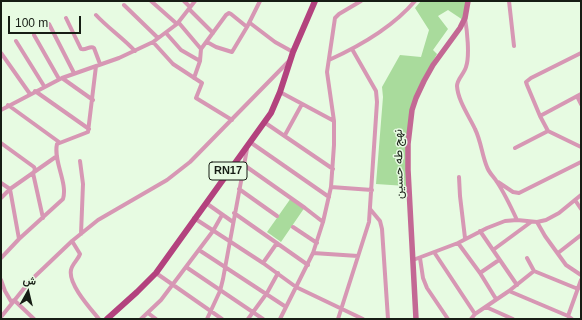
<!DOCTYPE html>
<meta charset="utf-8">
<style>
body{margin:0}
#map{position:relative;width:582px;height:320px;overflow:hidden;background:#e7fbe2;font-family:Arial,Vazirmatn,sans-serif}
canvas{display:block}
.frame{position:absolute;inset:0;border:2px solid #161d14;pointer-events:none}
.north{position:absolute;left:8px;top:272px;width:40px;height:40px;-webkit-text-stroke:3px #e7fbe2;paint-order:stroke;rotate:8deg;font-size:11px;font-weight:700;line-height:16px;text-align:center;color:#161d14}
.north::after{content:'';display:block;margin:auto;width:14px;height:18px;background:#161d14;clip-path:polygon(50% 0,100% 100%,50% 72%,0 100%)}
.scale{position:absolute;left:8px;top:16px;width:73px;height:18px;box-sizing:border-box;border:2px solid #161d14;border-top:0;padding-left:5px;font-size:12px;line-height:14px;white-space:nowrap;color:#161d14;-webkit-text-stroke:3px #e7fbe2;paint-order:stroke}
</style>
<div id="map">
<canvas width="582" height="320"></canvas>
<div class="frame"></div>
<div class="north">ش</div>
<div class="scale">100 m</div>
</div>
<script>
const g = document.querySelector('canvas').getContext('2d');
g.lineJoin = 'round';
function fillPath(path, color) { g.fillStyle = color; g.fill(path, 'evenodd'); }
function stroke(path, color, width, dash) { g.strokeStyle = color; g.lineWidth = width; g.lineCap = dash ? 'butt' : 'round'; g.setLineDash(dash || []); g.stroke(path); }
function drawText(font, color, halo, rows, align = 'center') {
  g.font = font + ' Arial,Vazirmatn,sans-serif'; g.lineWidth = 3; g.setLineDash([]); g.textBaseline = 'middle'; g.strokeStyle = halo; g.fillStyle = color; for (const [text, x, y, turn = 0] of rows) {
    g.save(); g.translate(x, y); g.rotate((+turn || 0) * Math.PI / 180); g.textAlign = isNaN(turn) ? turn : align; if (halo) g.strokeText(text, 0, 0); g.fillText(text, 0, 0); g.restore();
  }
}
const green = new Path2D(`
 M421,1h46l-4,19 -15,-10 -10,6 10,13 -15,21 4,4 -17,30 -13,54 -1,48 -30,-2 7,-87 -1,-10 18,-32 21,2 8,-27 -14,-22z
 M291,198l14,9 -24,35 -14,-10z`);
const street = new Path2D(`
 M151,1l26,23
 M184,1l6,6
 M509,1l5,45
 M124,5l34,33
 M189,9l24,24
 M96,15c12,13 27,23 39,36
 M66,18l15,31c5,2 9,-4 13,-1l6,16
 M465,18c2,12 5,38 1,49 -2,7 -9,12 -9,19 1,15 12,30 18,43 6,12 7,26 12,38 2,6 7,10 10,15 8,12 14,25 20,38
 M179,23l22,26
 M250,23l25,19 18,10
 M49,24l25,49
 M166,33l15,17 19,11
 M34,35l25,44
 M16,41l28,45
 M153,42l20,22 29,19 -6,15 36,22
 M207,42l9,5 16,5 15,-25 13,-26
 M1,53l29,41
 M581,53l-50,25 -5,4 1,3 13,31 8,15 33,16
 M329,60c31,-14 63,-32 86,-59
 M62,78l31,22
 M194,78l6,-17 1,-12 25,-34 3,-2 2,1 16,13
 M35,91l54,38
 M280,92l54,29
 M577,96l4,8
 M8,105l51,37
 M1,110l61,-32 57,-20 34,-16 24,-18 18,-23
 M540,116l41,-22
 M264,122l69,47
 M285,135l17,-31
 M250,142l79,55
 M1,143l33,24 1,3 -2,3 10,45
 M515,148l33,-17
 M80,161l3,23 -2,50
 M244,165l61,43 18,14
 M459,177l1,19 5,42
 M498,182l15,10 6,1 62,-31
 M1,183l9,6 9,50
 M331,187l41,3
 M239,189l38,27
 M1,198l9,-9 47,-33
 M575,200l6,9
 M206,203l27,19
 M370,209l10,12 2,8 6,90
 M234,213l74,52
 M194,218l69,45 33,24 67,32
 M537,222l8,14 21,29 15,10
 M293,227l24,16
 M480,231l37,54
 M72,241l8,13c-2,6 -8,10 -9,16 -3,14 19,38 28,49
 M458,243l22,30 16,26
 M199,250l87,57
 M493,250l38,-28
 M434,252l41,62
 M313,253l45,3
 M558,253l23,-18
 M1,258l18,-19 44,-40c5,-16 -10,-38 -6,-55l31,-12 8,-66
 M420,258l3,20 4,10 21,31
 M527,258l7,13 44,18
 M413,260l45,-17 29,-15 18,-7 12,-1 20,2 9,-2 13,-7 22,-18
 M263,263l14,-20
 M186,267l77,52
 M156,273l66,46
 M480,273l19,-13
 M1,280l4,11 7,12
 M509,291l59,25 4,3
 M14,300l20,19
 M486,307l27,12
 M148,313l8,6
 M568,316l13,-36
 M1,317l29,-36 42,-40 26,-21 69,-40 23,-18 99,-101
 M141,319l20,-19 52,-69 9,-16
 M207,319l13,-28 3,-12 24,-130
 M248,319l19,-26 11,-20
 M280,319l33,-66 10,-31 8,-35 3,-42v-24l-7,-49 8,-54 4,-4 22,-13
 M338,319l31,-97 8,-120 -1,-11 -24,-42
 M471,319l4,-5 34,-23 25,-20`);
const secondary = new Path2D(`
 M416,319l-8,-149v-26l4,-34 4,-12 8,-17 9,-16 27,-37 5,-10 3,-17`);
const primary = new Path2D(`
 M107,319l30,-27 19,-19 115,-160 9,-21 13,-40 22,-51`);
const shields = [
 [228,171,38]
];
const shieldNames = [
 ["RN17",228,171]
];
const streetNames = [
 ["نهج طه حسين",399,164,-91]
];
fillPath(green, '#a9db9c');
stroke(street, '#d797b4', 4);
stroke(secondary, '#c36894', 5.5);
stroke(primary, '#b3427e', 6);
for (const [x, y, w] of shields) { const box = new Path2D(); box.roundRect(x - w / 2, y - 9, w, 18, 3); g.fillStyle = '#e7fbe2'; g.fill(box); stroke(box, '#161d14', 1); }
drawText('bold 11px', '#161d14', null, shieldNames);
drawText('12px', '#161d14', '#e7fbe2', streetNames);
</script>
